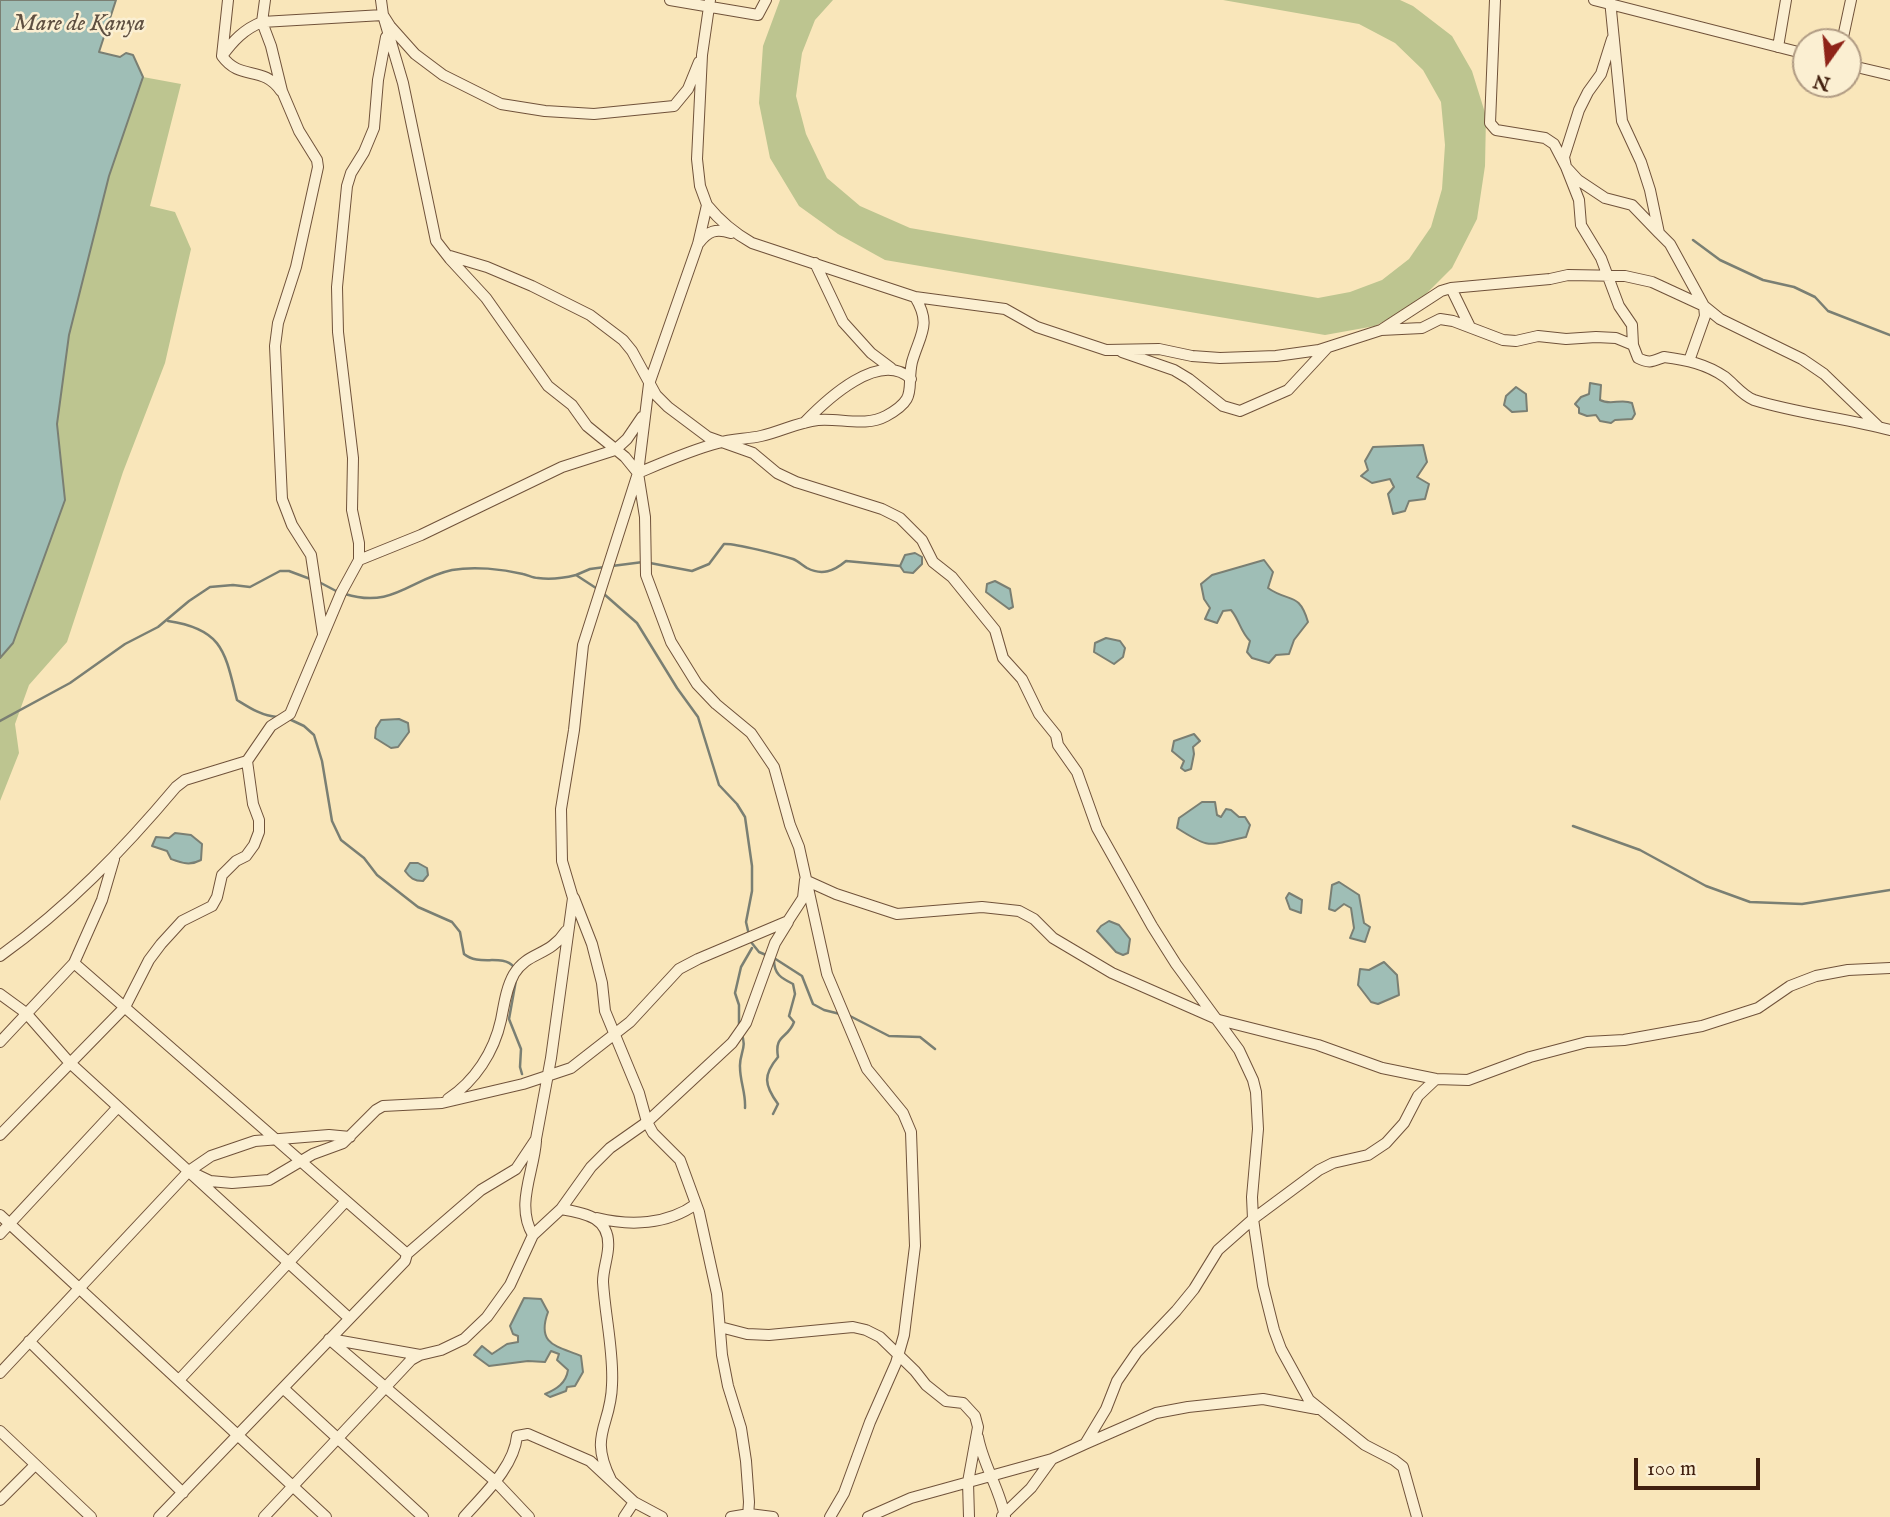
<!DOCTYPE html>
<style>
body{margin:0}
#map{position:relative;width:1890px;height:1517px;overflow:hidden;background:#f9e6ba;font-family:"IM FELL English",serif}
canvas{display:block}
.north{position:absolute;left:1792px;top:28px;width:70px;height:70px;box-sizing:border-box;background:#fbefd2;border:2px solid #b19c84;border-radius:50%;rotate:195deg;font-size:19px;font-weight:700;line-height:28px;text-align:center;color:#42200f}
.north::after{content:'';display:block;margin:auto;width:24px;height:32px;background:#8f2418;clip-path:polygon(50% 0,100% 100%,50% 72%,0 100%)}
.scale{position:absolute;left:1634px;top:1458px;width:126px;height:32px;box-sizing:border-box;border:4px solid #42200f;border-top:0;padding-left:9px;font-size:21px;line-height:24px;white-space:nowrap;color:#42200f;-webkit-text-stroke:5px #fbefd2;paint-order:stroke}
</style>
<div id="map">
<canvas width="1890" height="1517"></canvas>
<div class="north">N</div>
<div class="scale">100 m</div>
</div>
<script>
const g = document.querySelector('canvas').getContext('2d');
g.lineJoin = 'round';
function fillPath(path, color) { g.fillStyle = color; g.fill(path, 'evenodd'); }
function stroke(path, color, width, dash) { g.strokeStyle = color; g.lineWidth = width; g.lineCap = dash ? 'butt' : 'round'; g.setLineDash(dash || []); g.stroke(path); }
function drawText(font, color, halo, rows, align = 'center') {
  g.font = font + ' "IM FELL English",serif'; g.lineWidth = 5; g.setLineDash([]); g.textBaseline = 'middle'; g.strokeStyle = halo; g.fillStyle = color; for (const [text, x, y, turn = 0] of rows) {
    g.save(); g.translate(x, y); g.rotate((+turn || 0) * Math.PI / 180); g.textAlign = isNaN(turn) ? turn : align; if (halo) g.strokeText(text, 0, 0); g.fillText(text, 0, 0); g.restore();
  }
}
const green = new Path2D(`
 M780,0h53l-18,20 -13,33 -6,43 10,38 21,44 33,28 50,22 408,70 32,-6 32,-12 27,-21 22,-32 11,-38 3,-44 -4,-43 -18,-32 -28,-27 -36,-19 -136,-24h177l13,6 39,30 20,35 14,45 -1,50 -8,53 -25,49 -37,37 -40,21 -50,9 -440,-75 -47,-26 -39,-28 -29,-48 -11,-55 4,-57z
 M143,77l38,7 -31,122 25,6 16,37 -26,114 -42,109 -56,170 -38,43 -14,39 4,29 -19,48v-143l13,-15 52,-143 -8,-76 12,-89 40,-159z`);
const water = new Path2D(`
 M0,0h116l-17,52 21,5 6,-4 7,2 10,22 -34,99 -40,159 -12,89 8,76 -52,143 -13,15z
 M1590,383l11,2 -1,15c11,6 21,-2 32,3l3,11 -3,5 -17,1 -4,3 -11,-2 -4,-6 -9,1 -8,-3v-5l-4,-4 6,-7 8,-3z
 M1516,387l10,7 1,17 -15,1 -8,-7 2,-9z
 M1423,445l4,17 -10,15 12,7 -4,15 -16,2 -4,10 -12,3 -5,-20 6,-7 -4,-8 -18,4 -11,-7 7,-6 -3,-9 8,-14z
 M915,553l7,4v7l-9,9 -9,-1 -4,-6 5,-11z
 M1264,560l9,12 -5,16c21,15 31,3 40,34l-14,18 -5,14 -13,1 -7,8 -17,-5 -5,-6 3,-11c-10,-10 -10,-20 -19,-31l-8,1 -6,12 -12,-4 5,-11 -6,-9 -3,-15 11,-9z
 M995,581l15,8 3,18 -4,2 -23,-17 1,-8z
 M1106,638l14,3 5,7 -2,9 -9,7 -20,-12 1,-9z
 M399,719l9,4 1,9 -11,15 -7,1 -16,-10 1,-10 5,-8z
 M1194,734l6,7 -7,6 1,7 -3,15 -6,2 -4,-3 3,-7 -12,-10 2,-10z
 M1202,802h13l2,13 4,2 5,-8 5,1 8,7h6l5,8 -4,12c-38,8 -35,13 -69,-9l2,-10z
 M175,833l16,2 11,9 -1,16c-11,6 -19,3 -30,-1l-4,-8 -15,-5 4,-9 13,1z
 M410,863h8l9,5 1,7 -5,6c-9,0 -13,-3 -18,-10z
 M1339,882l20,13 5,28 6,4 -5,15 -15,-4 4,-10 -3,-20 -7,-4 -9,7 -6,-2 3,-24z
 M1289,893l13,7 -1,13 -11,-4 -4,-11z
 M1109,921l10,4 11,14 -2,14 -5,2 -7,-3 -19,-21 4,-5z
 M1384,962l13,13 2,20 -21,9 -7,-2 -13,-17 2,-16 9,1z
 M524,1298l17,1 7,13c-12,33 9,34 33,44l2,16 -8,14 -8,1 -1,4 -16,6 -5,-3c12,-5 21,-11 23,-24l-11,-10 2,-6 -8,-3 -6,11 -17,-1 -39,5 -15,-11 8,-9 10,8 15,-10 11,-2v-6l-5,-2 -3,-8z`);
const stream = new Path2D(`
 M1693,240l27,20 43,20 31,7 21,10 13,14 62,24
 M650,563l42,8 17,-7 15,-20c11,-1 56,11 69,15 5,2 9,6 14,9 15,8 27,3 39,-7l54,5
 M612,566l31,-4
 M576,575l14,-6 15,-2
 M319,582l19,10
 M345,594c48,15 65,-15 107,-24 22,-4 50,-1 71,4 5,1 10,4 15,4 13,2 26,0 38,-3l23,15
 M604,594l33,29 40,65 21,29 21,68 18,19 8,13 7,49v25l-6,31 3,13
 M168,621c55,8 57,31 69,79 13,8 25,16 40,17
 M287,718l17,8 10,9 8,26 10,60 9,19 23,18 13,17 41,32 34,15 8,10 4,22c16,13 37,-1 50,13
 M0,721l70,-38 55,-39 33,-17 31,-26 21,-14 23,-2 17,2 30,-16h9l24,9
 M1573,826l67,24 66,36 44,16 52,2 88,-14
 M751,942l8,10 7,3
 M774,958l28,18 11,28 11,6 16,4
 M516,980l-7,39 12,30 -1,18 2,7
 M850,1016l39,20 31,1 15,12
 M739,1027v-22l-4,-12 6,-26 11,-19
 M741,1033c7,14 -2,21 -1,34 0,15 6,26 5,41
 M773,1114l5,-10c-14,-19 -15,-29 0,-47 -4,-23 10,-18 16,-35l-5,-6 6,-22 -2,-10c-12,-6 -19,-10 -19,-24`);
const street = new Path2D(`
 M228,0l-6,56c19,26 40,8 59,35
 M265,0l-3,22 9,24 11,45 17,40 18,29 1,7 -22,100 -18,56 -3,23 7,153 10,26 19,30 12,79
 M381,0l2,15 7,11 25,28 28,21 58,29 44,7 49,3 80,-8 14,-17 11,-27
 M670,0l88,15 8,-15
 M1495,0l-5,123 6,7 49,8 9,6 12,23 12,13 27,18 27,7 27,28
 M1594,0l212,54
 M1610,0l12,121 19,41 9,28 9,43 11,11 34,62 1,10 -16,45
 M1612,39l-11,35 -13,18 -9,18 -15,47 2,10 13,33 2,25 20,33 18,48 13,19 1,20
 M1842,42l9,-42
 M1778,47l8,-47
 M222,56c11,-15 22,-27 40,-34l121,-7 20,68 33,158 14,18 36,39 62,88 24,19 15,21 38,31 13,16 7,44 1,58 25,67 26,42 19,20 35,29 23,34 16,58 9,22 28,127 40,95 36,44 8,19 4,114 -11,89 -8,28 -26,59 -26,71 -14,24
 M1848,65l42,10
 M707,205c13,16 27,28 45,38l163,54 90,12 32,18 69,23 53,-1 33,7 28,2 56,-2 43,-6 62,-20 60,-39 10,-3 99,-9 18,-4 57,1 27,6 52,24 16,13 82,40 22,15 55,53
 M699,243c9,-12 17,-15 32,-10
 M450,256l37,11 45,19 58,29 33,25 9,11 24,44 12,12 40,30 45,16 24,20 19,9 86,27 18,9 22,22 11,22 19,15 43,53 8,28 19,21 17,35 17,21 2,10 19,27 20,56 55,98 24,38 63,86 14,30 3,12 2,37 -6,68 1,22 10,67 11,44 7,19 28,51 56,45 29,15 9,7 14,50
 M815,263l28,59 28,31 20,15
 M1451,288l19,39
 M1381,330l41,-2 18,-9 13,2 50,19 13,1 22,-5 28,3 30,-2 20,1 17,7 5,13c12,6 15,3 26,-1 23,3 42,7 61,20 9,7 18,19 29,23 45,14 91,18 136,30
 M1122,352l52,18 15,9 34,27 17,5 48,-21 39,-42
 M804,423c22,-23 76,-74 107,-44
 M638,473c26,-11 53,-23 80,-30 14,-4 29,-4 43,-7 19,-4 37,-14 57,-16 22,-2 48,7 68,-4 33,-18 20,-27 26,-54 8,-28 20,-37 3,-65
 M359,560l62,-25 141,-68 53,-17 12,-11 15,-22
 M574,898l18,46 10,39 3,28 34,82 8,29 6,11 27,27 19,52 18,82 5,61 6,31 13,42 5,33 3,41 -1,15
 M0,956c67,-48 123,-106 176,-169l9,-7 62,-19 24,-35 19,-12 51,-121 18,-33v-17l-7,-33 1,-52 -15,-126 -1,-45 10,-101 4,-13 13,-21 10,-24 4,-48 8,-43
 M74,963l28,-63 12,-41
 M0,994l26,19 43,49 280,256
 M0,1042l74,-79 333,291 -2,7 -246,256
 M448,1099c27,-18 46,-47 53,-79 3,-15 5,-32 13,-46 14,-23 35,-17 52,-43
 M0,1135l125,-128 24,-47 12,-16 21,-23 30,-15 5,-9 5,-22 14,-14 10,-5 8,-11 5,-13v-12l-6,-16 -6,-43
 M189,1171l21,10 22,2 37,-3 44,-26 30,-11 33,-33 7,-4 59,-3 81,-19 48,-16 59,-46 49,-53 19,-10 90,-38 15,-23 2,-18 31,14 61,20 85,-7 37,4 15,8 19,19 59,35 107,47 99,25 64,23 54,11 32,1 62,-23 57,-15 37,-2 78,-14 56,-18 32,-22 26,-10 32,-6 42,-2
 M561,1209c25,4 50,9 47,40 -1,12 -5,21 -5,33 2,34 11,70 9,103 -1,42 -24,49 -1,95
 M0,1215l326,302
 M597,1218c33,8 70,7 99,-14
 M0,1234l118,-127
 M533,1235c-18,-30 1,-63 3,-94
 M407,1254l74,-64 35,-21 20,-30 15,-81 22,-160 -11,-37 -1,-52 13,-79 9,-85 55,-172 11,-89 49,-140 9,-39 -7,-19 -3,-27 5,-104 8,-55
 M720,1327l27,7 22,1 84,-8 13,3 14,7 35,34 11,14 20,16 17,2 12,13 3,11 -10,55 1,35
 M329,1339l166,142 34,36
 M330,1339l90,16
 M29,1341l154,152
 M0,1373l189,-202 22,-15 44,-15 74,-6 21,2
 M179,1380l167,-179
 M283,1388l140,129
 M0,1431l91,86
 M978,1437c5,28 22,52 27,80
 M1085,1444l71,-31 32,-6 75,-8 54,10
 M0,1500l35,-35
 M1002,1516l29,-28 21,-29
 M264,1517l147,-157 9,-5 21,-5 23,-11 23,-22 23,-32 23,-50 28,-26 30,-42 19,-19 37,-26 85,-79 14,-20 29,-80 13,-21
 M464,1517c20,-23 50,-50 53,-81l11,-2 62,27 44,41 28,15
 M624,1517l10,-15
 M731,1517l18,-3 24,3
 M868,1517l43,-19 141,-39 33,-15 21,-35 11,-28 20,-29 39,-41 18,-22 24,-39 35,-31 66,-49 14,-7 35,-8 18,-12 18,-20 14,-27 18,-17`);
const waterNames = [
 ["Mare de Kanya",79,25]
];
fillPath(green, '#bdc590');
fillPath(water, '#9fbeb6');
stroke(water, '#7a7f73', 2);
stroke(stream, '#7a7f73', 2.5);
stroke(street, '#70523a', 12);
stroke(street, '#fbefd2', 10);
drawText('italic 23px', '#5e4f41', '#fbefd2', waterNames);
</script>
